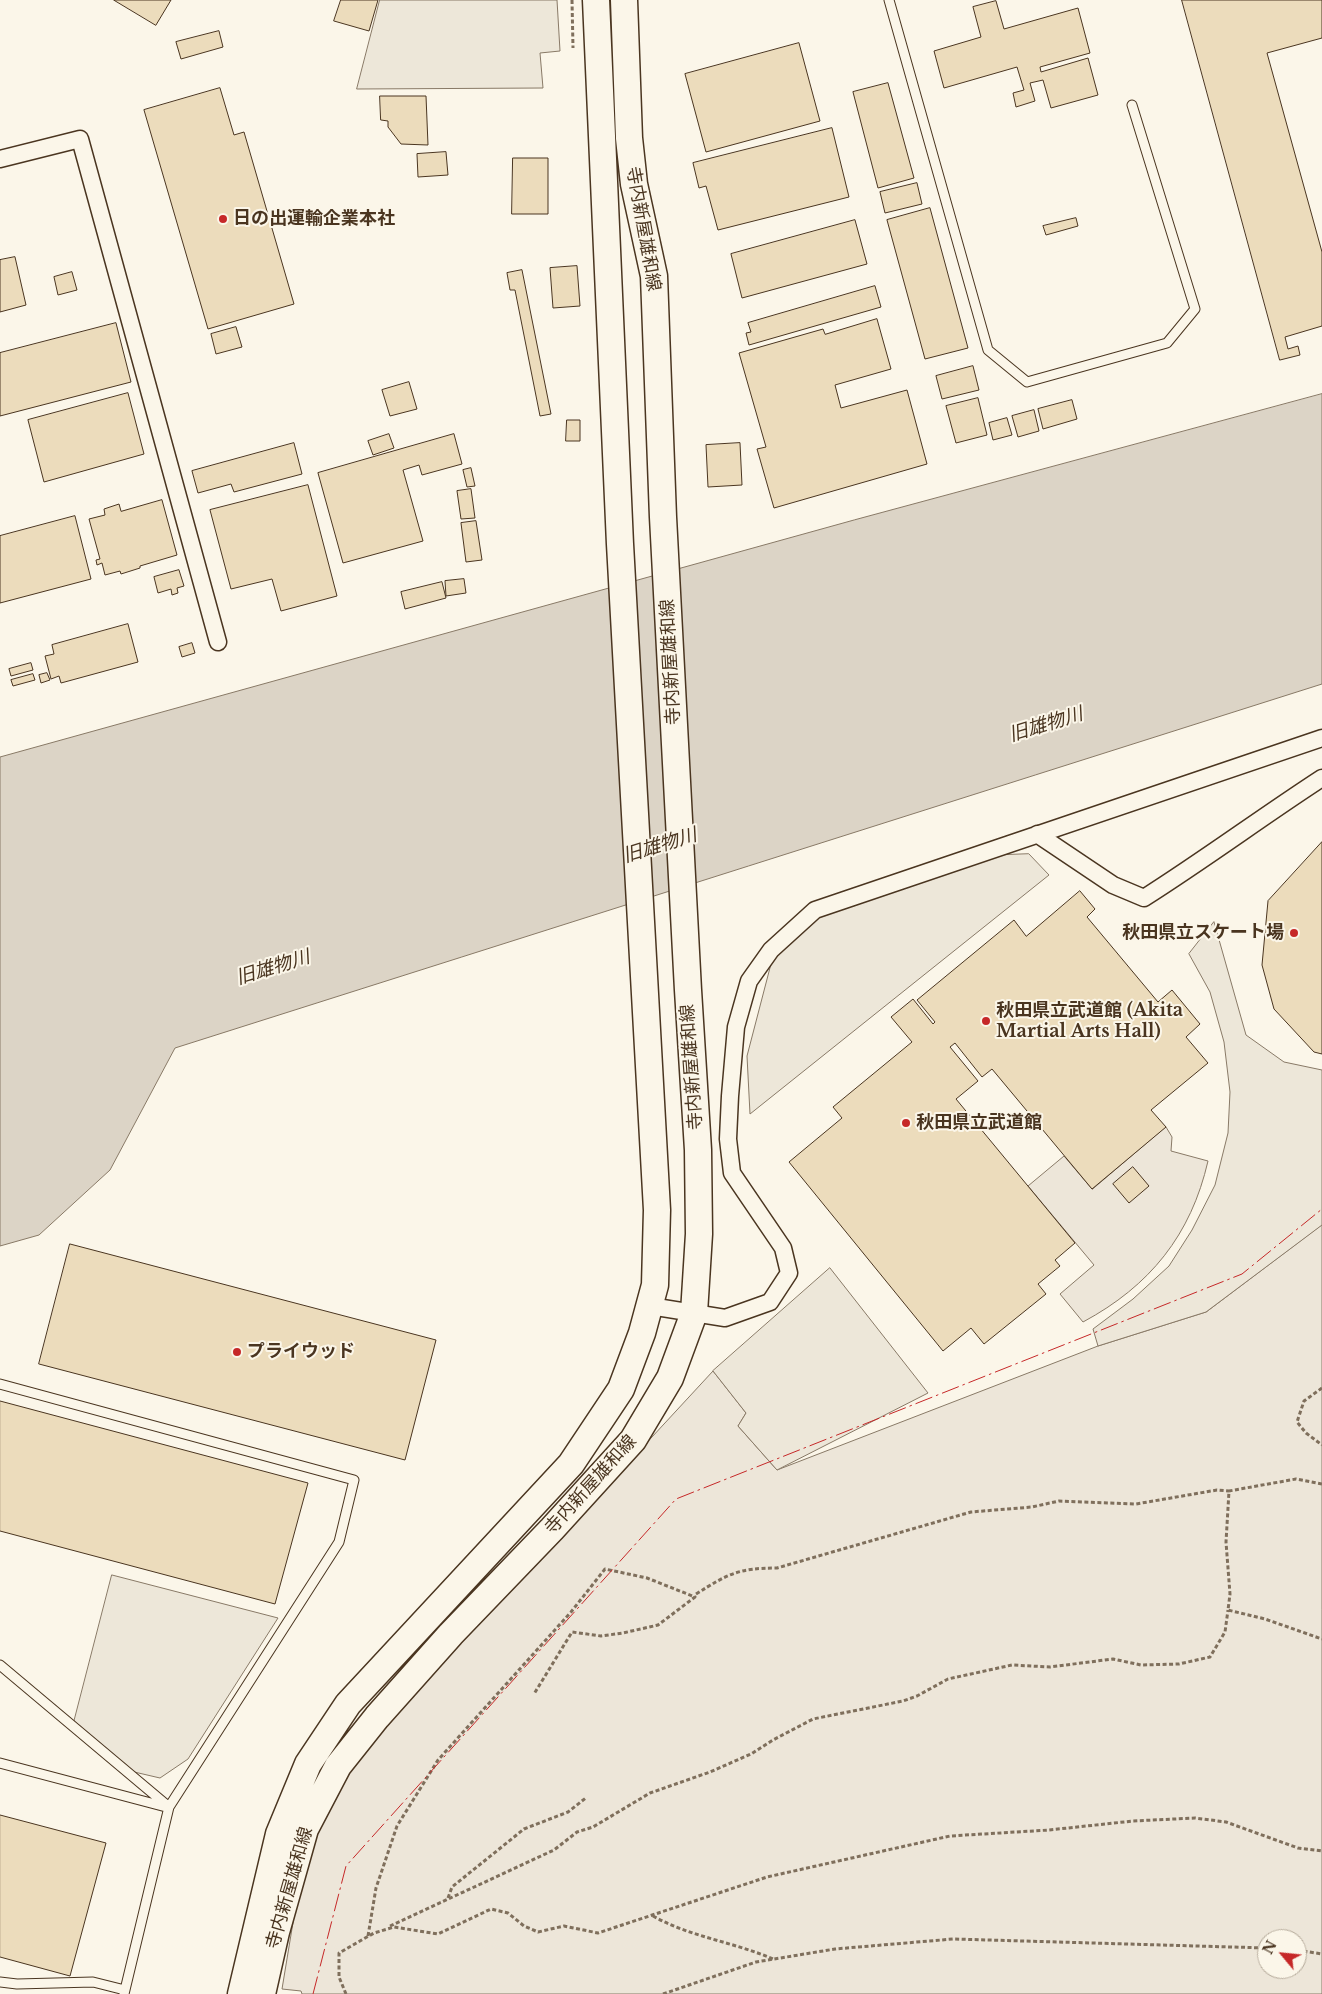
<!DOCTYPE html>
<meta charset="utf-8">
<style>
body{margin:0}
#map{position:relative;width:1322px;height:1994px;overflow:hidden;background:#fbf6e9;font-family:"Libre Baskerville",serif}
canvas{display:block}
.north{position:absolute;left:1257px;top:1929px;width:50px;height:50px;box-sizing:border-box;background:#fbf6e9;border:1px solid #b4a999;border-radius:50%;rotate:298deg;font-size:14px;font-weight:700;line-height:20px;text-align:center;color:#4a3520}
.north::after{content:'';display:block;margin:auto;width:18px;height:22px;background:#c62828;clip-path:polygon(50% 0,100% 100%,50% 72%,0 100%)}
</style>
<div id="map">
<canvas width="1322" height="1994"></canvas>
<div class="north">N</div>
</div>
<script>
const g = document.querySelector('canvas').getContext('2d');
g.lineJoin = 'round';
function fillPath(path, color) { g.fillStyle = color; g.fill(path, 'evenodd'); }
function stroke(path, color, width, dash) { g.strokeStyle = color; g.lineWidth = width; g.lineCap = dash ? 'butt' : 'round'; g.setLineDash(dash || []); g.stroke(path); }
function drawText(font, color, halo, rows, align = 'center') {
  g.font = font + ' "Libre Baskerville","Noto Sans JP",serif'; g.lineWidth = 4; g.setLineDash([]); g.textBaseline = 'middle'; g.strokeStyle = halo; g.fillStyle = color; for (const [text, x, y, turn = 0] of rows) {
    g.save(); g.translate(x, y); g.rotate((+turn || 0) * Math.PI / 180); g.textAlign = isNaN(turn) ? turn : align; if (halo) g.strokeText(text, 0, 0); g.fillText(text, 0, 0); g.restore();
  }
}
const green = new Path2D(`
 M1166,1127l6,10 -1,14 37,10c-17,74 -58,125 -125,161l-23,-28 34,-29 -66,-79 36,-30 28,33z
 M1322,1225v769h-1020l-1,-3 -19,-2 25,-151 38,-68 60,-70 149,-157 159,-172 33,42 -8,13 39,44 321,-124 108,-34zM1267,1939h30v30h-30z`);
const parking = new Path2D(`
 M380,0h177l3,51 -20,2 3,35 -186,1z
 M1029,854l20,21 -299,239 -3,-58 25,-96 40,-47 184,-58z
 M1214,922l32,113 38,27 38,8v155l-116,87 -108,34 -5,-17 40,-30 36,-33 23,-36 23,-45 13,-52 2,-41 -6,-50 -14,-50 -21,-38z
 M830,1268l98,125 -151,77 -39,-44 8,-13 -33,-42z
 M112,1575l166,43 -90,141 -28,19 -30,-7 -56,-49z`);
const water = new Path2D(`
 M1322,394v290l-1147,364 -65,122 -71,65 -39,11v-489l854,-237z`);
const building = new Path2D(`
 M114,0h57l-15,25z
 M341,0h37l-9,31 -35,-10z
 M1182,0h140v38l-55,15 55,199v74l-37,11 3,12 10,-3 2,9 -20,5z
 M996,1l8,28 74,-21 12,45 -50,14 1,5 47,-14 10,37 -47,13 -8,-28 -13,3 5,18 -19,6 -3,-14 11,-3 -7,-23 -73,21 -10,-37 47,-14 -8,-30z
 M219,31l4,16 -42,12 -5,-17z
 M799,43l21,78 -114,31 -21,-78z
 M888,83l26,95 -36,10 -25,-96z
 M220,88l14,47 10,-3 50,172 -86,25 -64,-219z
 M380,96h46l2,49 -27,-1 -13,-17v-6l-7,-1z
 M832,128l17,69 -131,33 -12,-44 -7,2 -6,-25z
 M446,152l2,23 -30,2 -1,-23z
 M513,158h35v56h-36z
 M917,183l5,21 -37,9 -5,-21z
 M930,208l38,140 -43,11 -38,-139z
 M1076,218l2,8 -32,9 -3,-9z
 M855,220l12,44 -125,34 -11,-44z
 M15,257l11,48 -26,7v-52z
 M577,266l3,40 -27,2 -3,-40z
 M522,270l29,144 -11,2 -25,-126h-5l-3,-17z
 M72,272l5,18 -19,5 -4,-18z
 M875,286l6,21 -132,38 -3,-12 5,-1 -3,-9z
 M877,319l14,50 -56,16 6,23 66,-18 20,74 -153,44 -17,-59 9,-2 -27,-94 84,-24 2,5z
 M116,323l15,59 -131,34v-63z
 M236,327l6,20 -26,7 -5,-20z
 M973,366l6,24 -37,9 -6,-23z
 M409,382l8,27 -27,7 -8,-26z
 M128,393l16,61 -100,28 -16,-62z
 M978,398l9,37 -31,8 -10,-37z
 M1072,400l5,19 -34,10 -5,-20z
 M1034,410l5,21 -21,6 -6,-21z
 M1007,418l5,17 -19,5 -4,-17z
 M567,420h13v21h-14z
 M389,434l5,14 -21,7 -5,-14z
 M454,434l8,30 -40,11 -3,-10 -16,5 20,71 -80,22 -25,-90z
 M294,443l8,31 -68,18 -3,-8 -33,9 -6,-22z
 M740,443l2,42 -34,2 -2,-42z
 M471,468l4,18 -8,1 -4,-17z
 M308,485l29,111 -56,15 -9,-32 -41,10 -21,-79z
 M471,489l4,29 -14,1 -4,-28z
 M162,500l15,55 -37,11v2l-19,6 -1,-3 -15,4 -3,-12 -5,2 -1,-5 4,-1 -11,-40 16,-4 -1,-6 15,-5 2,7z
 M75,516l16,63 -91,24v-67z
 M476,521l6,39 -16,2 -5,-39z
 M179,570l5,16 -7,2 1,5 -6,2 -1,-6 -13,4 -4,-16z
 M464,579l2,14 -20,3 -1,-15z
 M442,582l4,16 -41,11 -4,-17z
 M128,624l10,38 -77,21 -2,-7 -8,3 -6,-23 9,-2 -2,-9z
 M192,643l3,10 -13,4 -3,-10z
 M31,663l2,7 -22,6 -2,-7z
 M47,673l3,7 -9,3 -2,-8z
 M33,674l2,6 -22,6 -2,-6z
 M1322,842v212l-8,-2 -40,-43 -12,-44 6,-64z
 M1080,891l15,18 -8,8 71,85 14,-12 28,34 -14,13 22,26 -57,47 15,17 -74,62 -100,-120 -10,8 -27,-34 -5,4 28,34 -22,18 119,144 -20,17 5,6 -22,18 8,10 -62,50 -13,-16 -28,23 -154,-189 53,-44 -9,-11 79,-65 -21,-25 22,-18 20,25 2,-2 -18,-22 97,-80 12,16z
 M1133,1167l16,19 -20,17 -16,-19z
 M70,1244l366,96 -31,120 -366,-96z
 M0,1401l308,82 -33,121 -275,-73z
 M0,1815l106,28 -36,133 -70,-19z`);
const path = new Path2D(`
 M572,0l1,48
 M1322,1388l-18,13 -7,21 9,11 16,12
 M1322,1484l-26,-5 -67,12 -3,51 4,52 -2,16 37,9 57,20
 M696,1594c32,-20 42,-26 81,-26l194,-56 61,-5 27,-6 77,3 81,-14 12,1
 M448,1898l4,-11 72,-58 44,-17 19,-15
 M653,1916c37,21 81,26 120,43
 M390,1926l164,-76 23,-18 16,-5 57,-34 60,-21 41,-18 22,-14 40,-21 90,-18 14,-5 31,-17 64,-14 38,2 63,-8 28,6 38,-1 31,-7 15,-25 3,-22
 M368,1936l8,-48 21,-62 41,-66 133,-148 34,-43 42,9 48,19 -37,28 -35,8 -22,3 -29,-4 -38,62
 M1297,1950l25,4
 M346,1994l-7,-17v-24l35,-20 20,-6 44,7 53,-25 17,4 16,13 14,6 26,-6 34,7 169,-56 183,-41 99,-6 84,-9 62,-3 31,4 72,26 24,3
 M663,1994l93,-32 79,-13 118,-10 314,9`);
const lane = new Path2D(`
 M889,0l99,350 39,32 140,-39 28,-34 -63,-204
 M0,1384l354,96 -15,62 -170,265 -45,187
 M0,1665l169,142
 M0,1763l166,44
 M0,1982l17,2 76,-2 32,8`);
const street = new Path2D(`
 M0,159l80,-20 138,503
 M1037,834l76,51 31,13c60,-38 118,-81 178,-120
 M650,1306l75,12 45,-16 19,-29 -6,-25 -51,-75 -4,-34 2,-43 6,-69 13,-46 22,-31 44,-40 507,-172`);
const primary = new Path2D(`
 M241,1994l38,-160 29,-70 40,-60 223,-240 50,-75 21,-56 13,-48 2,-75 -37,-666 -24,-544
 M262,1994l14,-62 29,-103 33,-63 39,-49 74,-83 101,-105 81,-89 37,-62 24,-65 5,-79 -1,-84 -10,-160 -25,-473 -9,-241 -20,-92 -5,-46 -5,-138`);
const power = new Path2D(`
 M313,1994l33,-128 330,-367 566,-225 80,-65`);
const markers = [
 [223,219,5,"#c62828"],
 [1294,933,5,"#c62828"],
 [986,1021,5,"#c62828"],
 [906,1123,5,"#c62828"],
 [237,1352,5,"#c62828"]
];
const poiNames = [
 ["日の出運輸企業本社",233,219],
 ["秋田県立スケート場",1284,933,"right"],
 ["秋田県立武道館 (Akita",996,1011],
 ["Martial Arts Hall)",996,1032],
 ["秋田県立武道館",916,1123],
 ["プライウッド",247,1352]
];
const streetNames = [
 ["寺内新屋雄和線",643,229,80],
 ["寺内新屋雄和線",671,662,-93],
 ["寺内新屋雄和線",692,1067,-94],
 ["寺内新屋雄和線",591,1485,-48],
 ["寺内新屋雄和線",290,1888,-74]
];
const waterNames = [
 ["旧雄物川",1046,725,-17],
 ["旧雄物川",660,846,-17],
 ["旧雄物川",273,968,-17]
];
fillPath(green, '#ede6d9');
stroke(green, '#887966', 1);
fillPath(parking, '#ede7d9');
stroke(parking, '#887966', 1);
fillPath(water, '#dcd4c6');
stroke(water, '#887966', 1);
fillPath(building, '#ecdcbc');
stroke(building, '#4a3520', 1);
stroke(lane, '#4a3520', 11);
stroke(street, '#4a3520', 19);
stroke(primary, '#4a3520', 29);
stroke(path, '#7f6f5c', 3, [4, 2.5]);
stroke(lane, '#fbf6e9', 9);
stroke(street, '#fbf6e9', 16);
stroke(primary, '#fbf6e9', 26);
stroke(power, '#c62828', 1, [18, 4, 2.5, 4]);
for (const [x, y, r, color] of markers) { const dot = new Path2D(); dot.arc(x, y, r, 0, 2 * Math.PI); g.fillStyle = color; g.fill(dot); stroke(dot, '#fbf6e9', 2); }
drawText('bold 18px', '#4a3520', '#fbf6e9', poiNames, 'left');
drawText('18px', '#4a3520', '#fbf6e9', streetNames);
drawText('italic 19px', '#4a3520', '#fbf6e9', waterNames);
</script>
